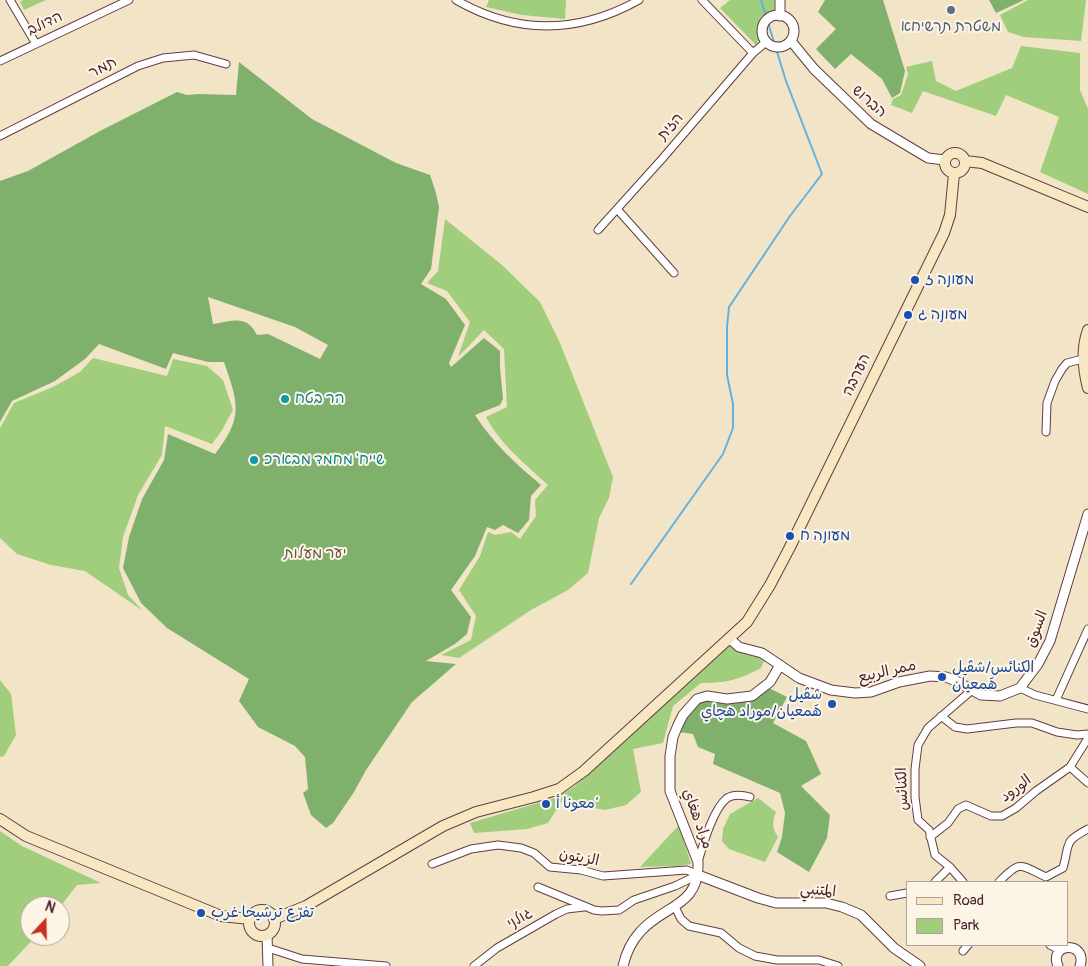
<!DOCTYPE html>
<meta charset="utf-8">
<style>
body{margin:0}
#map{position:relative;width:1088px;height:966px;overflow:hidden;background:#f2e4c7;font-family:Pangolin,sans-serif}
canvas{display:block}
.legend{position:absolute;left:906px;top:881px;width:162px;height:65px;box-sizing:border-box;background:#fcf5e5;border:1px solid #b59f9b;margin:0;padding:6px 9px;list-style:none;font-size:15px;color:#4a1f2b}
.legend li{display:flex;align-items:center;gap:10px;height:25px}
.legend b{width:25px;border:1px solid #b59f9b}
.north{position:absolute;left:20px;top:896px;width:50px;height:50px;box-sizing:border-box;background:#fcf5e5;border:1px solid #b59f9b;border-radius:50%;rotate:21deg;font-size:14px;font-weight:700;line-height:20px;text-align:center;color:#4a1f2b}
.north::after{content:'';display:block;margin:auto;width:18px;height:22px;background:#c8321e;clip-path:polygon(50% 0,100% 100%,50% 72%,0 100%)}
</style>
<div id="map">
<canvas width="1088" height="966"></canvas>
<ul class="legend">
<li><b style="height:6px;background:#f7e8c3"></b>Road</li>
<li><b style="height:14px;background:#a0ce7c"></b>Park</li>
</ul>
<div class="north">N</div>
</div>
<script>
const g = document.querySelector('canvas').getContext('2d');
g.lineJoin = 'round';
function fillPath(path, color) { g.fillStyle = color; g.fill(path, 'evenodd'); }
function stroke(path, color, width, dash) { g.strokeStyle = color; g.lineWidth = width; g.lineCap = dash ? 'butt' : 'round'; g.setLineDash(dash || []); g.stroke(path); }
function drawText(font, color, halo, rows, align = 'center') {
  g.font = font + ' Pangolin,"Playpen Sans Arabic","Playpen Sans Hebrew",sans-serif'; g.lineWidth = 4; g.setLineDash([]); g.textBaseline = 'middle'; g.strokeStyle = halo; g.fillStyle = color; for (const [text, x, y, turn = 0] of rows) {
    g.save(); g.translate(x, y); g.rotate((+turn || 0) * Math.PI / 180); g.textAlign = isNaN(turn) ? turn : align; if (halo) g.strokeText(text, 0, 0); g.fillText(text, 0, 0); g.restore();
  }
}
const green = new Path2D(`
 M23,0h23l-22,10 -4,-8z
 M489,0h77l-1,19 -43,-4 -36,-8z
 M730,0h44l1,11 -14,6 -3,11 2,11 -4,6 -36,-37z
 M1028,0h58l-5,41 -57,-4 -16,-5 -8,-17z
 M1021,46l59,7v37l8,19v85l-48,-22 19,-55 -53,-22 -10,21 -73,-25 -11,22 -21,-8 2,-6 8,-4 7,-21 -2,-7 26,-6 4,20 20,10 56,-23z
 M445,219l57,46 38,37 20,41 53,134 -4,21 -10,20 -11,55 -20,17 -37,20 -72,48 -18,-3 30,-15 5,-24 -17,-26 21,-34 8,-24 7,3 16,-3 9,7 16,-23 -1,-16 13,-15c-23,-21 -48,-41 -62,-68l21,-10 -3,-58 -20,-19 -26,27 12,-35 -23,-31 -20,-8 11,-12z
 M93,358l74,18 6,-17 34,7 16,14 10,30 -11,20 -10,14 -47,-18 -3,29 -24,40 -15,42 -4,31 9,27 15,16 -58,-40 -34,-6 -34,-11 -17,-16v-110l14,-25 39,-16 27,-15z
 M727,644l39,13 -5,11c-23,12 -34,15 -60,15l-28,23 -10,37 -30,6 8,43 -15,13 -21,5 -44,-8 -13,21 -21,6 -53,4 -4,-10 88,-26 17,-11z
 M0,680l11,14 5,41 -12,21 -4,1z
 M758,798l18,14c-4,10 -4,16 2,25l-13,25 -36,-13 -7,-8 1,-12 7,-15z
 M679,825l12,39 -13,2 -38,1z
 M0,831l22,15 79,37 -24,2 -17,22 -30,-1v30h6l-28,30h-8z`);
const forest = new Path2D(`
 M825,0h58l22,71 -5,22 -8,5 -10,-19 -31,-25 -16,15 -19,-20 20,-20 -18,-17z
 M989,0h35l-28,13z
 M239,62l73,57 84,44 34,12 6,18 3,14 -8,62 -10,15 25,15 19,26 -16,38 2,4 33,-29 16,13v16l3,32 -3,6 -25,10c18,28 41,49 66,70l-10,11 -2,24 -11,13 -15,-8 -8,5 -8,-3 -12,29 -24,34 20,27 -4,17 -12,10 -29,17 30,3 -44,38 -46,68 -12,22 -21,31 -7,5 -15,-13 -8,-22 5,-4 -3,-32 -10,-11 -37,-19 -19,-26 10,-22 -82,-51 -26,-25 -18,-35 6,-31 13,-38 22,-39 4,-26 47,20c29,-37 23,-51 9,-92h-16l-35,-9 -7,16 -67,-25 -14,15 -30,22 -43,20 -12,21v-241l28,-10 72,-40 77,-39 10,3 12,-1 37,1zM208,297l87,30 33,18 -8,14 -52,-25 -11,1c-10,-21 -25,-14 -44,-11z
 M765,686l22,11 -14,26 33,18 15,33 -20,12 29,29 -3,23 -18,34 -32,-20 5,-15 3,-24 -5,-20 -67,-29 2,-10 -17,-7 -5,-13 -14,-2 6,-15 10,-15 38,-4z`);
const stream = new Path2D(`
 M631,584l92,-130 10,-26v-24l-6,-29v-48l2,-20 61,-91 32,-42 -36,-93 -25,-81`);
const minor = new Path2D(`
 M10,0l26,44
 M456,0c61,35 122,34 183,0
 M702,0l51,53
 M0,61l129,-61
 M0,136l138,-70 25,-8 31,-3 32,9
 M617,209l57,64
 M598,230l64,-71 91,-106 13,-11
 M1046,432l1,-29 8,-22 7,-12 5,-6 16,-4
 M1020,688l15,7 53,14
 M1056,700l32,-71
 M941,716l14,11 12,2 49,-6h16l25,9 20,3 11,-1
 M1088,738l-18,29 18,16
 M930,837l18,-14 10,-14 8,-4 25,11h11l14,-8 20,-17 34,-24
 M698,862c5,-17 15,-53 29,-64 7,-4 16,-3 23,-1
 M432,864l39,-15 27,-4 23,3 13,5 16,14 31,3 22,6 84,-6 11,5
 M935,882l15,-15
 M963,882l-13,-15 -15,-12 -6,-25 -11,-10 -3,-23v-28l3,-24 10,-17 44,-38
 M999,882c22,-23 21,-17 47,-5l17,-9c7,-25 0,-26 25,-39
 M538,887l56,23 8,1 17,-1 15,-10 41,-14 23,-11
 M890,896l17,-3
 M675,907l6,12 8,7 32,7 18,15 16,8 22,4h42l19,6
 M1050,945l10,5
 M268,948l34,11 84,7
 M963,951l5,-6
 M474,966l23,-18 59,-34 11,-5 17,-2`);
const tertiary = new Path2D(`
 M780,0v16
 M762 31a16 16 0 1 1 32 0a16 16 0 1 1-32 0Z
 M791,41l23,28 57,55 57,34 17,2
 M730,639l9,8 23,6 37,25 32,12 24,3 16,-1 28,-10 31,-6 16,1 12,5 23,13 19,1 20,-8 18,-24 12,-23 38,-127
 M698,875l60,23 18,5h50l16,4 19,8 33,33 26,18
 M267,935l1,31
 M623,966c3,-13 8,-24 17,-34 23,-27 60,-25 58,-70l-28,-71v-35l3,-19 5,-12 5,-10 14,-16 10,-3 20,3 25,-3 18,-14 10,-17
 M1058,966c-10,-24 30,-25 22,0`);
const secondary = new Path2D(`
 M945 163a10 10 0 1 1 20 0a10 10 0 1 1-20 0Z
 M965,161l17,2 106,44
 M1088,330c-7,19 -5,39 0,58
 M0,819l26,17 195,80 29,3
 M249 923a13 13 0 1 1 26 0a13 13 0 1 1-26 0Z
 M274,919l32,-13 137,-80 33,-14 58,-15 25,-8 25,-18 163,-149 23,-37 19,-36 155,-316 6,-18 4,-41`);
const markers = [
 [951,10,5,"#5c6f8a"],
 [915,280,5,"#1a4fb4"],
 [908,315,5,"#1a4fb4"],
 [285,399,5,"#0f9aa8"],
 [254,460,5,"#0f9aa8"],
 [790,536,5,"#1a4fb4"],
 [942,677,5,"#1a4fb4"],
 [832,704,5,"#1a4fb4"],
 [546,804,5,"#1a4fb4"],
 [201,913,5,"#1a4fb4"]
];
const streetNames = [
 ["הדולב",45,24,-25],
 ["תמר",103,68,-27],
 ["הברוש",869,102,41],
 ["הזית",671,127,-49],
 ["הערבה",857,375,-64],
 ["السوق",1037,629,-69],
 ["ممر الربيع",887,672,-13],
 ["الكنائس",903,789,-92],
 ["الورود",1016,789,-37],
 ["مراد هغاي",697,819,70],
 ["الزيتون",579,858,11],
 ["المتنبي",818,891,5],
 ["גולני",520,919,-31]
];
const serviceNames = [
 ["משטרת תרשיחא",951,27]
];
const transitNames = [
 ["מעונה ז",925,280],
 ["מעונה ג",918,315],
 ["מעונה ח",800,536],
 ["الكنائس/شڤيل",952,668],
 ["هَمعيان",952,685],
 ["شڤيل",822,695,"right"],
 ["هَمعيان/موراد هچاي",822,712,"right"],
 ["معونا أ‘",556,804],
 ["تفرّع ترشيحا غرب",211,913]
];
const cultureNames = [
 ["הר בטח",295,399],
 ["שייח' מחמד מבארכ",264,460]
];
const parkNames = [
 ["יער מעלות",315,554]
];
fillPath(green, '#a0ce7c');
fillPath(forest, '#80b16c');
stroke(stream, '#63b2dd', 2);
stroke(minor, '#633d42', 9);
stroke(tertiary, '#633d42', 11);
stroke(secondary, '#633d42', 12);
stroke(minor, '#fff', 7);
stroke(tertiary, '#fff', 9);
stroke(secondary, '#f7e8c3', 10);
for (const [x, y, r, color] of markers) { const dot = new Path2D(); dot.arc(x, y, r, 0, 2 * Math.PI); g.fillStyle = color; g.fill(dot); stroke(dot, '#fcf5e5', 2); }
drawText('15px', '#4a1f2b', '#fcf5e5', streetNames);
drawText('15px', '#4e5e75', '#fcf5e5', serviceNames);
drawText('15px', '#164399', '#fcf5e5', transitNames, 'left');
drawText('15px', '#0d838f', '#fcf5e5', cultureNames, 'left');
drawText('15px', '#645443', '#fcf5e5', parkNames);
</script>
